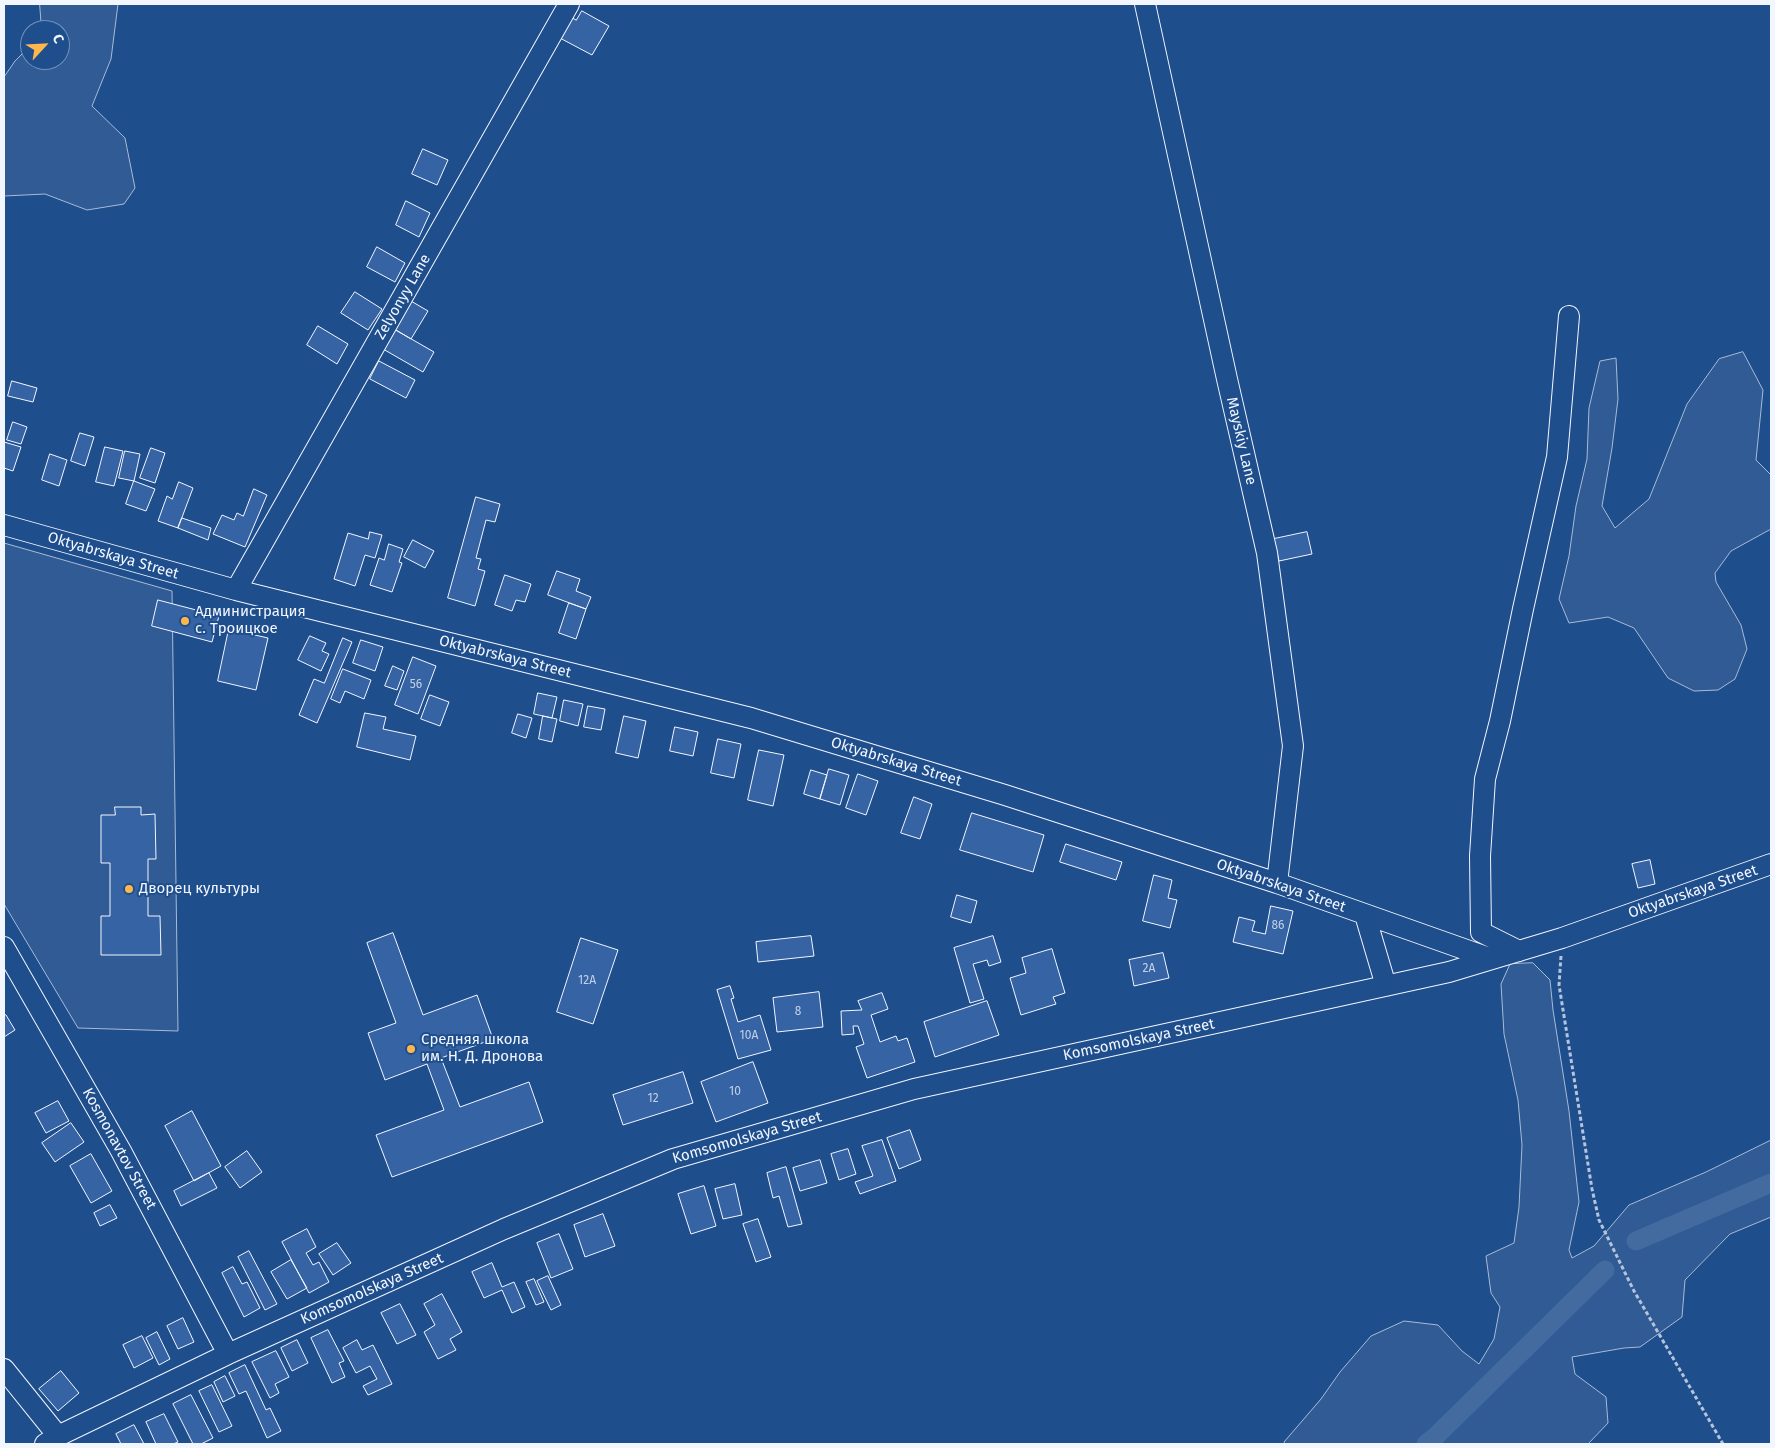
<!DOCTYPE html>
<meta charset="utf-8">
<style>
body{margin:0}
#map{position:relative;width:1775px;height:1448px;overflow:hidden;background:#1f4e8c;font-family:"Fira Sans",sans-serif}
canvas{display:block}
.frame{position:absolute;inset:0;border:5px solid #f2f6ff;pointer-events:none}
.north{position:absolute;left:20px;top:20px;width:50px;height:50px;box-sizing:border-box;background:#1f4e8c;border:1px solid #7391ba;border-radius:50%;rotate:65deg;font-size:14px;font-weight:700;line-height:20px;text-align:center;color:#f2f6ff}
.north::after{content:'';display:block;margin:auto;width:18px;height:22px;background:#ffb74d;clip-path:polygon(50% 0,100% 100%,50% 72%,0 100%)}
</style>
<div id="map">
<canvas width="1775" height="1448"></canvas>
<div class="frame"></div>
<div class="north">С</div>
</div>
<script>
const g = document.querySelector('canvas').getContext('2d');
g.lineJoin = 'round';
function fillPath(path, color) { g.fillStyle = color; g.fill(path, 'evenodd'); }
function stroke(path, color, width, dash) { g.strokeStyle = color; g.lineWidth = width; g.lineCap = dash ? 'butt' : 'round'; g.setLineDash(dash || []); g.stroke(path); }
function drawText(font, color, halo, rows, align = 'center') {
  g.font = font + ' "Fira Sans",sans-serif'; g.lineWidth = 4; g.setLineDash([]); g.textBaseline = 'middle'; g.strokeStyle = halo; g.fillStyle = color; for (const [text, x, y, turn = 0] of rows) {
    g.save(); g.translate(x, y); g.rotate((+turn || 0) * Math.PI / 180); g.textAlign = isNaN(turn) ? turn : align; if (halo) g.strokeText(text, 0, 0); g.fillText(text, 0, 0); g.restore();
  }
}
const built = new Path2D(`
 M40,4h78l-7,55 -19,47 33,32 10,50 -11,16 -37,6 -42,-16 -41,2v-119l11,-16 15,-15v14h30v-30h-18z
 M1743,352l20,38 -7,70 15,15v54l-40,22 -16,22 1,9 25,43 6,24 -12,30 -17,11 -24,1 -26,-13 -34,-50 -26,-11 -39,6 -10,-24 10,-43 7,-50 11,-47 2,-51 11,-47 16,-3 2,41 -6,49 -10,58 13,22 34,-29 38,-95 32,-45z
 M4,543l168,48 6,440 -100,-3 -74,-124z
 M1533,963l17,17 3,30 16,101 10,91 -10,48 3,8 22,-12 35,-41 77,-33 65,-32v77l-41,17 -45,46 -3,37 -42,30 -16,1 -52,9 3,17 31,23 2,26 -20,21h-303l-1,-2 37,-43 19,-27 31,-36 33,-15 34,4 24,26 17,13 15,-25 6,-32 -9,-14 -5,-37 28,-13 5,-36 3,-62 -4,-45 -14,-66 -3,-50 9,-20z`);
const canal = new Path2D(`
 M1636,1241l135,-58
 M1426,1444l9,-7 170,-167`);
const building = new Path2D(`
 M582,11l27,15 -17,29 -34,-18 11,-21 7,4z
 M423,149l25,11 -11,25 -25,-11z
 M406,201l24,12 -11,24 -23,-12z
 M377,247l28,16 -10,19 -28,-15z
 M355,292l27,17 -14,21 -27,-17z
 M411,301l17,10 -17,28 -17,-10z
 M318,326l30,18 -11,20 -30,-19z
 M394,329l40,23 -11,20 -40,-23z
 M379,361l36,19 -9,18 -36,-19z
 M12,381l25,7 -4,14 -25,-6z
 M13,422l14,5 -6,17 -14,-4z
 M80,433l14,4 -9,29 -14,-5z
 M4,442l17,5 -8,24 -9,-3z
 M105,447l18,4 -9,35 -18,-4z
 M151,448l14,5 -10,30 -15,-5z
 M125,451l15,3 -6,27 -15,-3z
 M50,454l17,6 -8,26 -17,-6z
 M134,481l21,8 -9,22 -20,-7z
 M179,482l14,6 -15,40 -20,-7 9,-25 5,3z
 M254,489l13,6 -22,52 -32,-13 9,-19 12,5 3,-7 6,3z
 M476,497l24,7 -5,18 -9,-2 -10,38 5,1 -3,10 7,2 -10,35 -27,-8z
 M182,518l29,10 -3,12 -30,-12z
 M370,532l12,3 -7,23 -10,-3 -10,31 -21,-7 14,-46 20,6z
 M1307,532l5,22 -33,7 -5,-22z
 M413,540l21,11 -9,17 -21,-11z
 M389,544l14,5 -4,13 3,1 -10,29 -22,-7 9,-27 5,2z
 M557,571l23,8 -4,12 15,6 -5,12 -38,-14z
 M505,575l26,9 -6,18 -9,-2 -4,11 -17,-6z
 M158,600l61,16 -7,26 -60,-16z
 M569,603l17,6 -10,30 -17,-6z
 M229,629l39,9 -12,52 -38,-9z
 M310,636l16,7 -4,8 7,3 -8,17 -23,-11z
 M343,638l9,4 -35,81 -18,-8 15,-36 10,4z
 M361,640l22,7 -8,24 -22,-8z
 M413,657l23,9 -18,48 -23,-9z
 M393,666l11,5 -7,19 -12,-4z
 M343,669l28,11 -7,19 -19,-8 -5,12 -9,-4z
 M538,693l19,4 -5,21 -18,-4z
 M430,695l19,7 -9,24 -19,-7z
 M564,700l19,4 -5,22 -18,-5z
 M588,706l17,3 -4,21 -17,-3z
 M365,713l21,4 -3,12 33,7 -6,24 -53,-13z
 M518,714l14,4 -6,20 -14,-5z
 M543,716l14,3 -5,23 -13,-3z
 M624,716l22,5 -8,37 -22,-5z
 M675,727l23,5 -5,24 -23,-5z
 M718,739l23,5 -7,34 -23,-5z
 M759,750l25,5 -11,51 -25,-6z
 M829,769l20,6 -9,30 -20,-6z
 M811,770l16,5 -7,24 -16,-5z
 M858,774l20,7 -12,34 -20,-7z
 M914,797l18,7 -12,35 -19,-6z
 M115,807h26v8l14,-1 1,45h-8v57h12l1,39h-60v-39h9v-53h-9v-48h14z
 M972,813l72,22 -11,37 -73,-22z
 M1066,844l56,18 -6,18 -56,-18z
 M1650,860l5,24 -17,4 -6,-24z
 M1154,875l18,5 -4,18 9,2 -7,28 -27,-7z
 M957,895l20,6 -6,22 -20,-6z
 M1271,906l22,5 -10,43 -50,-12 6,-25 16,4 -3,10 13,3z
 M393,933l30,82 54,-20 16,44 -52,19 19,49 69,-25 14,40 -151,55 -16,-42 68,-25 -17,-46 -42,16 -17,-47 28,-10 -29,-80z
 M811,936l3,20 -56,6 -2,-20z
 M993,936l8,26 -12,4 -2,-6 -14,4 11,35 -14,4 -16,-55z
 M581,938l37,12 -25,74 -36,-12z
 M1052,949l13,44 -12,4 3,7 -35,11 -11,-37 16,-5 -4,-15z
 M1163,953l6,25 -35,8 -5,-26z
 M730,986l4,12 -3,1 7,23 22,-7 11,35 -33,9 -21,-69z
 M819,992l4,35 -46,5 -4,-34z
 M882,993l6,16 -17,6 9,27 16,-6 2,5 9,-3 8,24 -48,16 -11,-31 8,-3 -6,-18h-5l1,8 -12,1 -1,-24 21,-1 -4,-9z
 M987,1001l12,34 -64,22 -11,-35z
 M6,1015l9,15 -11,7v-21z
 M753,1062l15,41 -52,19 -15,-40z
 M683,1072l10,31 -70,22 -10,-30z
 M58,1101l11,20 -23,12 -11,-20z
 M192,1111l29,55 -27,15 -29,-55z
 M71,1123l13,19 -29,20 -13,-19z
 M910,1130l11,30 -22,9 -12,-31z
 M882,1140l14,41 -36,13 -5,-12 18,-6 -11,-30z
 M848,1149l8,25 -17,6 -8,-26z
 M247,1151l15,21 -22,16 -15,-21z
 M91,1154l21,37 -21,12 -21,-37z
 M820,1160l7,23 -27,8 -7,-23z
 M786,1167l16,57 -14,3 -9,-31 -6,2 -6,-25z
 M209,1173l8,15 -36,18 -7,-15z
 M735,1184l7,31 -19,4 -8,-30z
 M704,1186l12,40 -25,8 -13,-40z
 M110,1205l7,13 -17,8 -6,-13z
 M603,1214l12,32 -30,11 -11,-32z
 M758,1219l13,38 -15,5 -13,-38z
 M307,1229l9,18 -10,6 7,12 6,-3 10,20 -20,11 -27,-51z
 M559,1234l14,35 -22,9 -14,-35z
 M337,1243l14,20 -18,12 -14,-21z
 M249,1251l28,53 -12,6 -27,-53z
 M291,1260l16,28 -20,11 -16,-27z
 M492,1263l10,24 12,-5 11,25 -13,6 -10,-23 -18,8 -12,-26z
 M233,1267l9,17 5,-2 13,26 -16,9 -22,-44z
 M548,1276l13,29 -10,5 -14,-29z
 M534,1279l10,23 -8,3 -10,-23z
 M442,1294l20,38 -12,7 6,11 -18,9 -14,-27 11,-7 -11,-21z
 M400,1304l16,31 -19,9 -16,-31z
 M183,1318l11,24 -16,7 -11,-23z
 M328,1330l16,31 -5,2 6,14 -13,6 -21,-45z
 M157,1332l13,27 -11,6 -13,-27z
 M142,1336l11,22 -19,10 -11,-23z
 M297,1340l11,23 -16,8 -11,-23z
 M357,1340l5,10 11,-5 19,39 -24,11 -5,-9 14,-7 -7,-13 -14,7 -13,-25z
 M276,1351l13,26 -14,7 4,9 -9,5 -18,-36z
 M245,1365l21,45 4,-2 11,23 -14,7 -21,-47 -7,3 -10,-21z
 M61,1371l18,22 -21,18 -19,-22z
 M225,1376l10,20 -12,6 -9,-20z
 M212,1385l20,41 -13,6 -20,-41z
 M191,1395l22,43 -12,6h-8l-20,-40z
 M164,1414l14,28 -5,2h-17l-10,-22z
 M134,1425l10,19h-23l-5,-10z`);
const path = new Path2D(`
 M1561,956l-2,29 33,204 7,31 35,71 89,153`);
const minor = new Path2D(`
 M1145,4l82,375 40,174 26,193 -16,137
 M4,525l232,65 515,128 254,77 272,88 215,76
 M236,590l333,-586
 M1365,915l21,71
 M4,947l117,204 107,203
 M1519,951l-38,-19 -1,-76 5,-77 15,-58 23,-112 34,-152 12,-141
 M4,1369l54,67
 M45,1444l13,-8 170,-82 276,-125 169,-70 241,-70 535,-117 113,-34 209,-74`);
const markers = [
 [185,621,5,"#ffb74d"],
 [129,889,5,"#ffb74d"],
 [411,1049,5,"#ffb74d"]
];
const numberNames = [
 ["56",416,685],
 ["86",1278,926],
 ["2А",1149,969],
 ["12А",587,981],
 ["8",798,1012],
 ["10А",749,1036],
 ["10",735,1092],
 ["12",653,1099]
];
const streetNames = [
 ["Zelyonyy Lane",403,297,-60],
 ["Mayskiy Lane",1241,441,77],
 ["Oktyabrskaya Street",113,556,16],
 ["Oktyabrskaya Street",505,657,14],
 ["Oktyabrskaya Street",896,762,17],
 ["Oktyabrskaya Street",1281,886,19],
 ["Oktyabrskaya Street",1693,892,-19],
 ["Komsomolskaya Street",1139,1040,-12],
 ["Komsomolskaya Street",747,1138,-16],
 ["Kosmonavtov Street",119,1149,61],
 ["Komsomolskaya Street",372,1289,-24]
];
const poiNames = [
 ["Администрация",195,612],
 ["с. Троицкое",195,629],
 ["Дворец культуры",139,889],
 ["Средняя школа",421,1040],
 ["им. Н. Д. Дронова",421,1057]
];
fillPath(built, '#305b95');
stroke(built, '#a8bbd7', 1);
stroke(canal, '#446ba0', 19);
fillPath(building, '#3563a3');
stroke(building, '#f2f6ff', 1);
stroke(minor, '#f2f6ff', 22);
stroke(path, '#b3c4dc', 3, [4, 2.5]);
stroke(minor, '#1f4e8c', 20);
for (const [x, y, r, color] of markers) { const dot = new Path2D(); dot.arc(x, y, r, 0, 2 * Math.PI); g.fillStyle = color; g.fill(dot); stroke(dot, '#1f4e8c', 2); }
drawText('12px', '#c3d1e8', null, numberNames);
drawText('15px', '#f2f6ff', '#1f4e8c', streetNames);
drawText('15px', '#f2f6ff', '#1f4e8c', poiNames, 'left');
</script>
